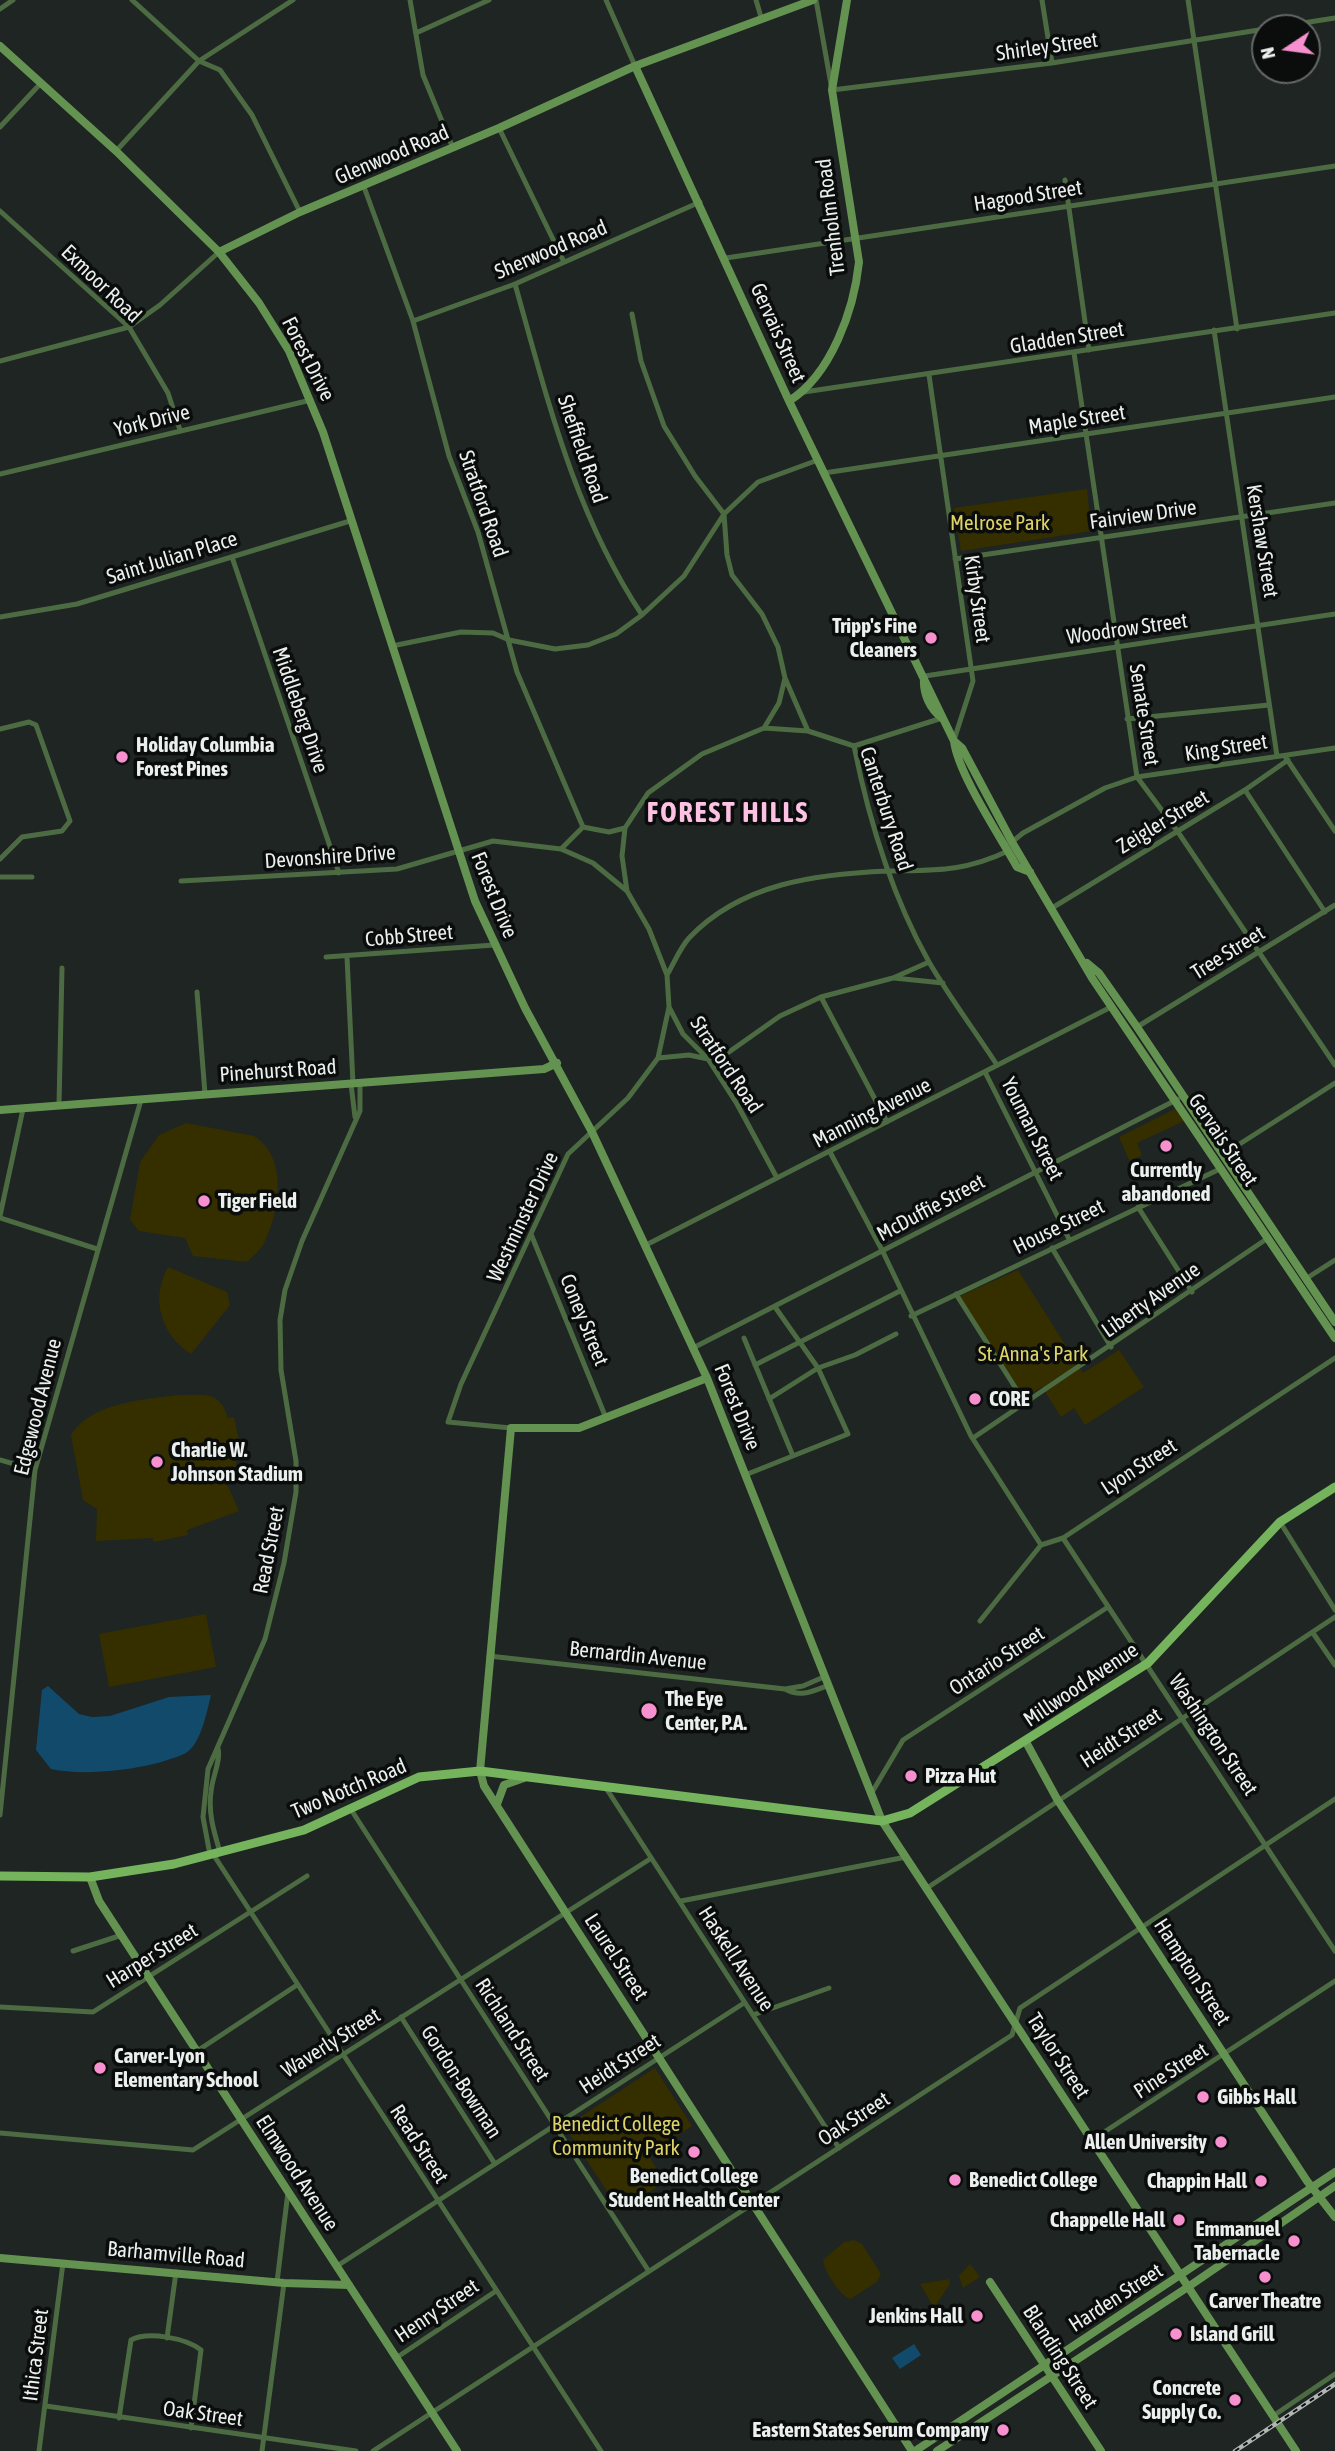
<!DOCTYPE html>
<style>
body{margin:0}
#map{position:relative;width:1335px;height:2451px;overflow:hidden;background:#1e2522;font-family:"Asap Condensed",sans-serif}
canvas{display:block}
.north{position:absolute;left:1251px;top:14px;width:70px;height:70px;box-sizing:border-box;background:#0a0d0c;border:2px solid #646866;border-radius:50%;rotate:257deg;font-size:19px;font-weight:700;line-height:28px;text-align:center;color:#ebf0ee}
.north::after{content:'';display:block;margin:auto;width:24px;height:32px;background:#f690cf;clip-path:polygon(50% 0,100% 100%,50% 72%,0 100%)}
</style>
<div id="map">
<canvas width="1335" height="2451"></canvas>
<div class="north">N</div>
</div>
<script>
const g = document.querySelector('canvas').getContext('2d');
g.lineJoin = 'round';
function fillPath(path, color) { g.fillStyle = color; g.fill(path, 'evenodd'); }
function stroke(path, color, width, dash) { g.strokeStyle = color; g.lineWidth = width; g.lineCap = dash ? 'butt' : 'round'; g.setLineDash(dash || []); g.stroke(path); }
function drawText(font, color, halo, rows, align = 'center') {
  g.font = font + ' "Asap Condensed",sans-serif'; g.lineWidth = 7; g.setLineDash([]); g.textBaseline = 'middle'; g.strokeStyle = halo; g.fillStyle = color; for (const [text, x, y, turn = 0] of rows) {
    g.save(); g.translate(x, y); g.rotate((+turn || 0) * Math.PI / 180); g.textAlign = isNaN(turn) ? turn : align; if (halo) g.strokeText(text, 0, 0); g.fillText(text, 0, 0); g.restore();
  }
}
const green = new Path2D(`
 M1087,489l4,42 -130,20 -7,-43z
 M1175,1109l9,12 -47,22 5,12 -12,7 -11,-25z
 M186,1123l68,13c34,21 26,74 11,105 -3,8 -12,15 -18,21l-54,-6 -8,-18 -46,-7 -9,-11 10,-58 19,-27z
 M168,1267l59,25 3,13 -39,49c-30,-19 -41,-55 -23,-87z
 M1018,1270l65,103 36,-23 25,37 -59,38 -11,-17 -13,9 -19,-30 -19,12 -63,-103z
 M179,1395c25,0 41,-5 49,23l6,-1 8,38 -5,1 -3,22 -7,6 12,27 -52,19 1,5 -34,7 -1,-4 -57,3 1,-32 -14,-9 -12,-65c19,-32 74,-36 108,-40z
 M206,1614l10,53 -107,20 -10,-53z
 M655,2068l37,58 -44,29 17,27 -45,29 -55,-84z
 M854,2240l8,4 19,30 -4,8 -27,17c-11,-5 -25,-26 -27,-39l21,-18z
 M970,2264l10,13 -17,11 -4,-12z
 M949,2279l1,5 -16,24 -14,-24z`);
const water = new Path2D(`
 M48,1686l31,28 13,3 18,-1 59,-19 42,-2c-4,16 -10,49 -25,58 -34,16 -99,24 -135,16l-15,-19 6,-60z
 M914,2344l7,11 -21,14 -8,-11z`);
const street = new Path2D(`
 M132,0l67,61 21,9 32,45 48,97
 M410,0l13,75 30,73
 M606,0l29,66
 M756,0l5,17
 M816,0l16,90 220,-27 213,-34
 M1042,0l10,63
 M1188,0l49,329
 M0,9l13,-9
 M1271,28l64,-10
 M416,33l73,-33
 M0,127l41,-44
 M499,128l65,134
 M116,151l83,-90 94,-61
 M1065,180l24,170
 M364,187l49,134 36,135 29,76 39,140 66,155
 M0,211l129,116 39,66 12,37
 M726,258l609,-92
 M515,284c33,117 59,228 127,331
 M632,314l9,47 23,65 31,50 29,38 3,41 5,20 30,39 16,33 7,31 23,53
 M413,321l102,-37 185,-82
 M1214,330l63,426
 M1074,353l63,424 41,55 157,233
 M0,361l129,-34 31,-22 59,-53
 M929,375l44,306 -19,59
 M804,392l531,-79
 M824,473l511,-76
 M0,474l311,-74
 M232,557l107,316
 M955,559l380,-56
 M0,617l77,-13 273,-83
 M392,646l69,-14 32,1 16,7 46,9 33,-4 28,-11 26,-19 42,-39 40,-62 34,-32 60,-22
 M925,676l410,-62
 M1127,719l142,-14
 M764,728l15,-25 6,-25
 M0,729l29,-7 7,3 34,96 -8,10 -40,6 -22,22
 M854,746c15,75 38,150 75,216 21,36 46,69 68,103
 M854,746l88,-28
 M1286,758l49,73
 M1245,790l80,122
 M583,827l26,5 16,-4 23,-35 54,-39 62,-26 44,3 46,15
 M625,828l-3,28 5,35 22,38 18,46 2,32 14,27 25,25 29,45 40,74
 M1012,842l11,-9 82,-45 32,-11 198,-29
 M561,849l22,-22
 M0,877h32
 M181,881l216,-12 96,-28 68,8 32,14 34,28
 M1052,908l193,-118 43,-30
 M326,957l168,-12
 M347,957l6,127
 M667,975c7,-12 13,-27 22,-37 52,-55 128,-64 199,-67 47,-1 76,1 120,-20
 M894,978l49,5
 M197,992l8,102
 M821,997l66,125
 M1137,1027l198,-122
 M658,1058l31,-3 19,4 21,-7 51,-36 41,-19 72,-19 36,-16
 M985,1072l84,167
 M351,1084l4,33
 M59,1105l3,-137
 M830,1152l53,100 88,184 70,109
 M1224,1154l111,-71
 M1138,1207l54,85
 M0,1216l23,-107
 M0,1218l97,31
 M531,1234l75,184
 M646,1245l465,-238
 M1052,1248l59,99
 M1307,1278l28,-18
 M956,1294l69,109
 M775,1307l43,61 37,-13 41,-21
 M911,1316l311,-148
 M744,1338l49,118
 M693,1348l485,-249
 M755,1365l145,-74
 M511,1428l-63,-6 13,-38 107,-230 60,-56 30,-40 11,-51
 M973,1438l295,-200
 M0,1460l35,10
 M745,1475l103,-41 -30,-66 -49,31
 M1280,1522l55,88
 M1063,1538l272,413
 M980,1621l61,-76 22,-7 272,-180
 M1313,1633l22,32
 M489,1656l296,33c16,9 28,2 44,-4
 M785,1689l18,-3 23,-10
 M218,1748c3,14 -6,29 -7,44 -3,21 3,40 9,60
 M606,1788l233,360
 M871,1794l32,-54 205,-133
 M350,1808l298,462
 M0,1815l35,-345 106,-370
 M213,1854l388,597
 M210,1855l-7,-38 5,-48 57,-130 19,-76 12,-71v-31l-15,-91 -1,-50 5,-30 17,-49 58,-130v-28
 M927,1888l408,-271
 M681,1901l225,-44
 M73,1951l49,-16
 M0,2007l93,5 214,-136
 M753,2015l76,-27
 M401,2017l94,147
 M197,2051l100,-66
 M0,2133l193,17 457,-291
 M1092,2140l243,-159
 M337,2266l407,-263
 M277,2282l11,-90
 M167,2338l9,-66
 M396,2358l100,-67
 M46,2406l310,45
 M1273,2416l62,-42
 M119,2418l12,-78c17,-9 55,-2 70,10l-10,78
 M39,2451l24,-188
 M262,2451l22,-168
 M373,2451l639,-416 8,-27 315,-209`);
const secondary = new Path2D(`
 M0,46l116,105 103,101 40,51 30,48 34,81 152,469 50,107 67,124 115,246 175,443 414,630
 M635,66l154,335 165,340 8,7 50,94 80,136 243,360
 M219,252l81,-40 199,-84 136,-62 178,-66
 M789,401c42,-26 65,-91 70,-139l-27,-172 15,-90
 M924,679c-1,15 6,30 18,39
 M954,741c4,33 46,95 63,126l13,5
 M1087,963l12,10 38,54 198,295
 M0,1110l544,-41 13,-6
 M707,1378l-128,50h-68l-31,343 4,15 428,665
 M1026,1742l31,57 250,382 28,36
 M497,1804l7,-19 20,-7
 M90,1877l9,24 358,550
 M0,2258l284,25 65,2
 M990,2282l111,169
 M915,2451l420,-279
 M937,2451l251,-164 147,-101`);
const primary = new Path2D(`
 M0,1876l90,1 84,-13 130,-34 115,-53 61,-6 402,50 28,-8 238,-150 132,-141 55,-35`);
const rail = new Path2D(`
 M1235,2451l100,-67`);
const markers = [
 [931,638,7,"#f690cf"],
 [122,757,7,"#f690cf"],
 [1166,1146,7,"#f690cf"],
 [204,1201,7,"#f690cf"],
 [975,1399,7,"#f690cf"],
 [157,1462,7,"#f690cf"],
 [649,1711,9,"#f690cf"],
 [911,1776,7,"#f690cf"],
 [100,2068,7,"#f690cf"],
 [1203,2097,7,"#f690cf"],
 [1221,2142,7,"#f690cf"],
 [694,2152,7,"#f690cf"],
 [955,2180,7,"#f690cf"],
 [1261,2181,7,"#f690cf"],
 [1179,2220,7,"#f690cf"],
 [1294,2241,7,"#f690cf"],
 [1265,2277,7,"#f690cf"],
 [977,2316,7,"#f690cf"],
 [1176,2334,7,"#f690cf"],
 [1235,2400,7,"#f690cf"],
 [1003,2430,7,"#f690cf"]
];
const streetNames = [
 ["Shirley Street",1047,47,-8],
 ["Glenwood Road",392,155,-23],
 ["Hagood Street",1028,196,-9],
 ["Trenholm Road",831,217,-97],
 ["Sherwood Road",551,250,-23],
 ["Exmoor Road",101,284,44],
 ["Gervais Street",778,333,66],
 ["Gladden Street",1067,338,-9],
 ["Forest Drive",308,359,63],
 ["Maple Street",1077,420,-9],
 ["York Drive",152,421,-14],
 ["Sheffield Road",582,449,71],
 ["Stratford Road",483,504,71],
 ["Fairview Drive",1143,515,-8],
 ["Kershaw Street",1262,541,81],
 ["Saint Julian Place",172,558,-17],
 ["Kirby Street",977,599,82],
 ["Woodrow Street",1127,629,-8],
 ["Middleberg Drive",300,710,71],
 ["Senate Street",1144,715,81],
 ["King Street",1226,748,-9],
 ["Canterbury Road",886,809,72],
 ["Zeigler Street",1163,822,-31],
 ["Devonshire Drive",330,857,-4],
 ["Forest Drive",494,895,68],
 ["Cobb Street",409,936,-5],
 ["Tree Street",1228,953,-32],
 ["Stratford Road",726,1065,56],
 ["Pinehurst Road",278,1071,-4],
 ["Manning Avenue",872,1113,-27],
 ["Youman Street",1032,1129,63],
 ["Gervais Street",1223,1140,56],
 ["McDuffie Street",931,1208,-28],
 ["Westminster Drive",523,1217,-65],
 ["House Street",1059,1227,-26],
 ["Liberty Avenue",1151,1300,-35],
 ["Coney Street",584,1320,68],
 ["Edgewood Avenue",38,1407,-76],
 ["Forest Drive",737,1407,68],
 ["Lyon Street",1139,1467,-33],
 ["Read Street",269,1550,-79],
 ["Bernardin Avenue",638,1656,6],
 ["Ontario Street",997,1661,-33],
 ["Millwood Avenue",1081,1685,-34],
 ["Washington Street",1213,1735,56],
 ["Heidt Street",1121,1738,-33],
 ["Two Notch Road",349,1789,-23],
 ["Harper Street",152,1956,-32],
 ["Laurel Street",616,1957,57],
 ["Haskell Avenue",736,1959,57],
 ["Hampton Street",1192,1972,57],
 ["Richland Street",512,2030,57],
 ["Waverly Street",331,2043,-32],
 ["Taylor Street",1058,2056,57],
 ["Heidt Street",620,2064,-33],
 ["Pine Street",1171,2071,-33],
 ["Gordon-Bowman",461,2082,57],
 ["Oak Street",854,2119,-33],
 ["Read Street",419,2144,57],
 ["Elmwood Avenue",297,2173,57],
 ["Barhamville Road",176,2255,5],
 ["Harden Street",1116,2298,-33],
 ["Henry Street",437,2311,-34],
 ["Ithica Street",36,2355,-83],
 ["Blanding Street",1060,2357,57],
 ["Oak Street",203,2414,8]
];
const parkNames = [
 ["Melrose Park",1000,523],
 ["St. Anna's Park",1033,1354],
 ["Benedict College",616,2124],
 ["Community Park",616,2148]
];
const poiNames = [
 ["Tripp's Fine",917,626,"right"],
 ["Cleaners",917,650,"right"],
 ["Holiday Columbia",136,745],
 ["Forest Pines",136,769],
 ["Currently",1166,1170,"center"],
 ["abandoned",1166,1194,"center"],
 ["Tiger Field",218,1201],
 ["CORE",989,1399],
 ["Charlie W.",171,1450],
 ["Johnson Stadium",171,1474],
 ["The Eye",665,1699],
 ["Center, P.A.",665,1723],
 ["Pizza Hut",925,1776],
 ["Carver-Lyon",114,2056],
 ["Elementary School",114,2080],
 ["Gibbs Hall",1217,2097],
 ["Allen University",1207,2142,"right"],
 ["Benedict College",694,2176,"center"],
 ["Student Health Center",694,2200,"center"],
 ["Benedict College",969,2180],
 ["Chappin Hall",1247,2181,"right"],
 ["Chappelle Hall",1165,2220,"right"],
 ["Emmanuel",1280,2229,"right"],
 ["Tabernacle",1280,2253,"right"],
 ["Carver Theatre",1265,2301,"center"],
 ["Jenkins Hall",963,2316,"right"],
 ["Island Grill",1190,2334],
 ["Concrete",1221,2388,"right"],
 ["Supply Co.",1221,2412,"right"],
 ["Eastern States Serum Company",989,2430,"right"]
];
const districtNames = [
 ["FOREST HILLS",728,813]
];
fillPath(green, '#352f00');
fillPath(water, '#124a6b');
stroke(street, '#4d6b42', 5);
stroke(secondary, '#649351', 8);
stroke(primary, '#75b35c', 9);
stroke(rail, '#b0b6b4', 4.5);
stroke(rail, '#0a0d0c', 2, [5]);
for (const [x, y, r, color] of markers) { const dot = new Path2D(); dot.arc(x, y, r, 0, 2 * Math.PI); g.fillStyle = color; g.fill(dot); stroke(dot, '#0a0d0c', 2.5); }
drawText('21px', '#ebf0ee', '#0a0d0c', streetNames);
drawText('21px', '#dfd368', '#0a0d0c', parkNames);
drawText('bold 21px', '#ebf0ee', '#0a0d0c', poiNames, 'left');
g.letterSpacing = '2px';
drawText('bold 28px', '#fdc1e3', '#0a0d0c', districtNames);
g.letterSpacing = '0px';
</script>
